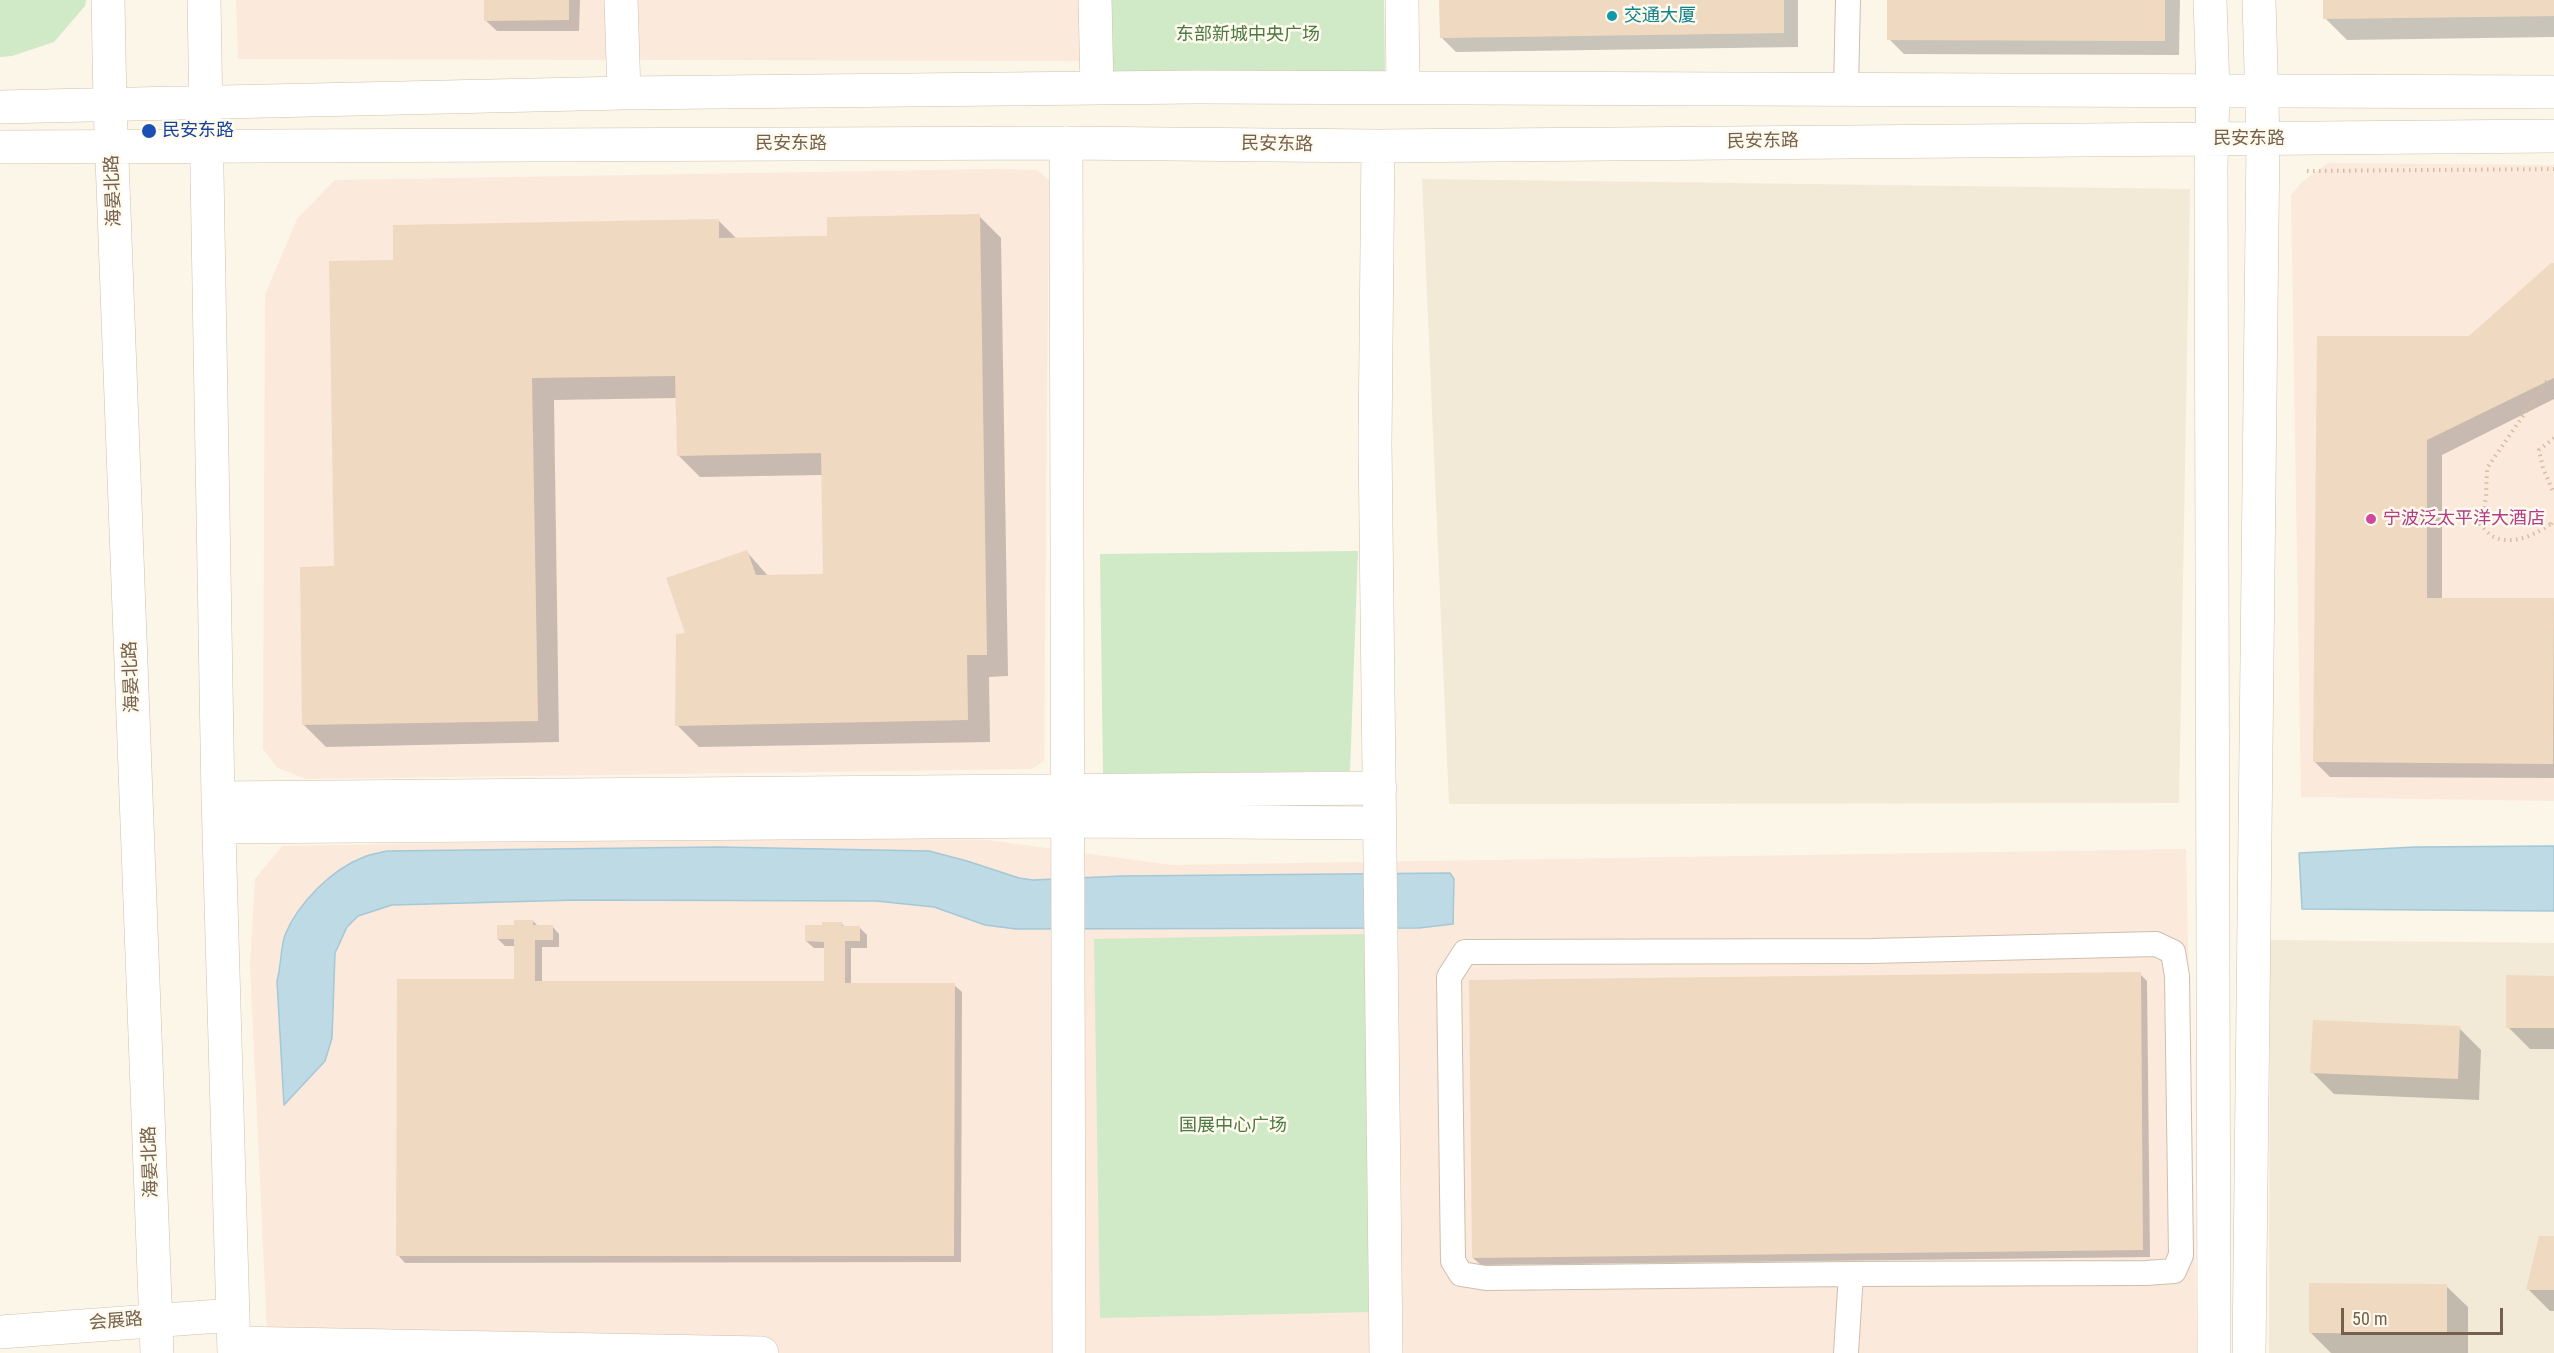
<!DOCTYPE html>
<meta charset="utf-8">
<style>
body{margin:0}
#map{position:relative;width:2554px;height:1353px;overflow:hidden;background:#fbf6e8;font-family:"Roboto Condensed",sans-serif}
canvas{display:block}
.scale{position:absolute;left:2341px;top:1308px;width:162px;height:27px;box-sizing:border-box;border:3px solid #75604d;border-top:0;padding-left:8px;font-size:18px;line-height:21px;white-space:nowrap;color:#75604d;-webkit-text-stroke:4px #fefaee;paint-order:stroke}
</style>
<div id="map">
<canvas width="2554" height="1353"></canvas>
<div class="scale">50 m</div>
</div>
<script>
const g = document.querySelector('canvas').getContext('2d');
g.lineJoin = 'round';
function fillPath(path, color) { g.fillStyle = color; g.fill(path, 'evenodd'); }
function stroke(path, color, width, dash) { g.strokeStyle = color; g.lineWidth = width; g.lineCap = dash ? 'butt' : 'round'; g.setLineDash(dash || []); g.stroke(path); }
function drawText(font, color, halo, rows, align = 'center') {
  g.font = font + ' "Roboto Condensed","Noto Sans SC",sans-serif'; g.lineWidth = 5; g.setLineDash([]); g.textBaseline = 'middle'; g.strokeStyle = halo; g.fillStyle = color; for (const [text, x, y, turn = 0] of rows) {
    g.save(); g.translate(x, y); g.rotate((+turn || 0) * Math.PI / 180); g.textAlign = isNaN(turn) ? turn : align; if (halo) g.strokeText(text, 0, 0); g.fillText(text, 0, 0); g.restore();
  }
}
const residential = new Path2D(`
 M1422,179l768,10 -11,614 -730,1z
 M2270,940l284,3v410h-285z`);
const commercial = new Path2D(`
 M236,0h853l1,61 -852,-2z
 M2328,163l226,2v636l-253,-4 -10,-602 11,-13z
 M996,169l41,1 12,10 -5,581 -12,8 -726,10 -28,-11 -15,-19 2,-454 32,-76 38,-39z
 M794,837l194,3 183,25 1015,-16 11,504h-1929l-18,-388 5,-86 27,-33z`);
const green = new Path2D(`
 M0,0h86l-1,6 -31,36 -42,14 -12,1z
 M1111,0h273l1,72 -273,-1z
 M1358,551l-8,220 -247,3 -3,-220z
 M1366,934l6,378 -272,6 -6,-379z`);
const water = new Path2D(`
 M2554,846v65l-252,-2 -3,-56 116,-6z
 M717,847l212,4 38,10 52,17 14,2 89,-4 328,-3 4,6 -1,45 -34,4 -403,1 -31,-4 -51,-18 -58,-6 -299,-1 -185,5 -34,11 -11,11 -12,26 -3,85 -7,23 -41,44 -7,-124c4,-14 4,-36 8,-46 13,-32 47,-66 79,-78 7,-3 16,-4 23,-6z`);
const shadow = new Path2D(`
 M485,0h95l-1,31h-82l-12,-11z
 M1441,0h357v47l-342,5 -15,-15z
 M1889,0h291l-1,55 -275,-1 -15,-15z
 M2324,0h230v37l-207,3 -22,-22z
 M979,216l22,22 7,438 -19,1 1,65 -291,5 -22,-22 10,-91 59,-83 23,26 55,-1 -2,-101 -122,2 -22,-22 -1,-57 -123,2 5,342 -233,5 -22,-22 91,-463 323,-42 19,19 92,-2z
 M2554,264v135l-112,56v144l112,1v178l-224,-1 -15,-15 3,-425 151,1z
 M533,921l5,5h14l7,8v13h-17v35h283l1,-34h-12l-8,-7 18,-14 18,-3 3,3 15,1 7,7v13h-16v37h103l8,7 -1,270 -556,1 -7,-8 118,-275v-34h-11l-7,-7 17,-12z
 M2140,974l7,7 3,276 -669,8 -8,-7z
 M2554,977v72h-24l-22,-22z
 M2459,1028l22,22 -2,50 -145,-6 -22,-22z
 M2554,1237v74h-4l-22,-22z
 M2446,1286l22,21v46h-137l-21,-21z`);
const building = new Path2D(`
 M484,0h85v20l-85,1z
 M1439,0h345v33l-344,5z
 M1887,0h278v41l-278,-1z
 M2323,0h231v16l-231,3z
 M980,214l7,441h-20l1,65 -293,6 1,-92 9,-1 -19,-55 81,-28 9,25 67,-1 -2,-121 -144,3 -2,-80 -143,2 6,343 -236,4 -2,-158 34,-1 -5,-305 64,-1v-35l326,-6v19l90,-2h18v-19z
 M2551,263h3v115l-127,62v158h127l-1,166 -240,-2 4,-426h152z
 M514,920h19v5h20v15h-18v41h289v-39l-19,-1v-16h17v-3h20v4h18v15h-15v42h110l-1,273h-558l1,-277h117v-40h-17v-14h17z
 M2141,972l2,278 -671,8 -3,-278z
 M2506,975l48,1v52h-48z
 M2313,1020l147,6 -2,53 -148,-6z
 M2539,1236h15v54h-28z
 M2309,1283l138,1v50l-138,-1z`);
const path = new Path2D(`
 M2307,171l247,-2
 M2547,381l-60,87 -1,30 -6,26c4,4 9,11 14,13 20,9 41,-3 57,-13l3,1
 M2554,438l-15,12 4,18 11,26
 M2551,524l3,-5`);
const street = new Path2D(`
 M1846,89l2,-89
 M1846,1353l5,-79 295,-1 28,-2 7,-16 -4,-279 -4,-24 -17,-8 -284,7 -407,1 -16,25 4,284 8,13 25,4 365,-4`);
const secondary = new Path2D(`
 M108,0l2,105 47,1248
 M204,0l14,798 16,555
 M621,0l3,93
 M1095,0l2,88
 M1402,0l1,88
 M2210,0l3,90 -2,78 3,1185
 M0,107l624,-14 571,-6 1359,5
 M1066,143l3,1210
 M1378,146l-3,297 11,910
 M0,147l1066,-4 312,3 1176,-10
 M218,798l1162,-10
 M219,827l848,-6 313,2
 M0,1332l233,-17
 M234,1343l528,10
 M2249,1353l14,-1214 -4,-139`);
const markers = [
 [1612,16,6,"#0f9aa8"],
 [149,131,8,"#1a4fb4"],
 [2371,519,6,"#d1479c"]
];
const cultureNames = [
 ["交通大厦",1624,16]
];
const parkNames = [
 ["东部新城中央广场",1248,35],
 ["国展中心广场",1233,1126]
];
const transitNames = [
 ["民安东路",162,131]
];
const streetNames = [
 ["民安东路",2249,139],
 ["民安东路",1763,142,-1],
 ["民安东路",791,144],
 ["民安东路",1277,145,1],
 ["海晏北路",114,191,-92],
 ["海晏北路",132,677,-92],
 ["海晏北路",151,1162,-92],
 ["会展路",116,1322,-5]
];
const hotelNames = [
 ["宁波泛太平洋大酒店",2383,519]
];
fillPath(residential, '#f3e9d7');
fillPath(commercial, '#fbe9dc');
fillPath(green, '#d0e9c7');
fillPath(water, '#bddae5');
stroke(water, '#a4c8d6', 1.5);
fillPath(shadow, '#0003');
fillPath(building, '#f0d9c1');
stroke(street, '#cdbfae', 26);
stroke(secondary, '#d0c0ac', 34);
stroke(path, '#d5bda4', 4, [1.5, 4.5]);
stroke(street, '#fff', 24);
stroke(secondary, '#fff', 33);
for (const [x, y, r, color] of markers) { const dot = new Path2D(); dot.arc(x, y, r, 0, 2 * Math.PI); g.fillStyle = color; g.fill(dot); stroke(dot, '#fefaee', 2); }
drawText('18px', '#0d838f', '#fefaee', cultureNames, 'left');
drawText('18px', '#4e7945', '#fefaee', parkNames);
drawText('18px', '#164399', '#fefaee', transitNames, 'left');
drawText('18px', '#75604d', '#fefaee', streetNames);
drawText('18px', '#b23c85', '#fefaee', hotelNames, 'left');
</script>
